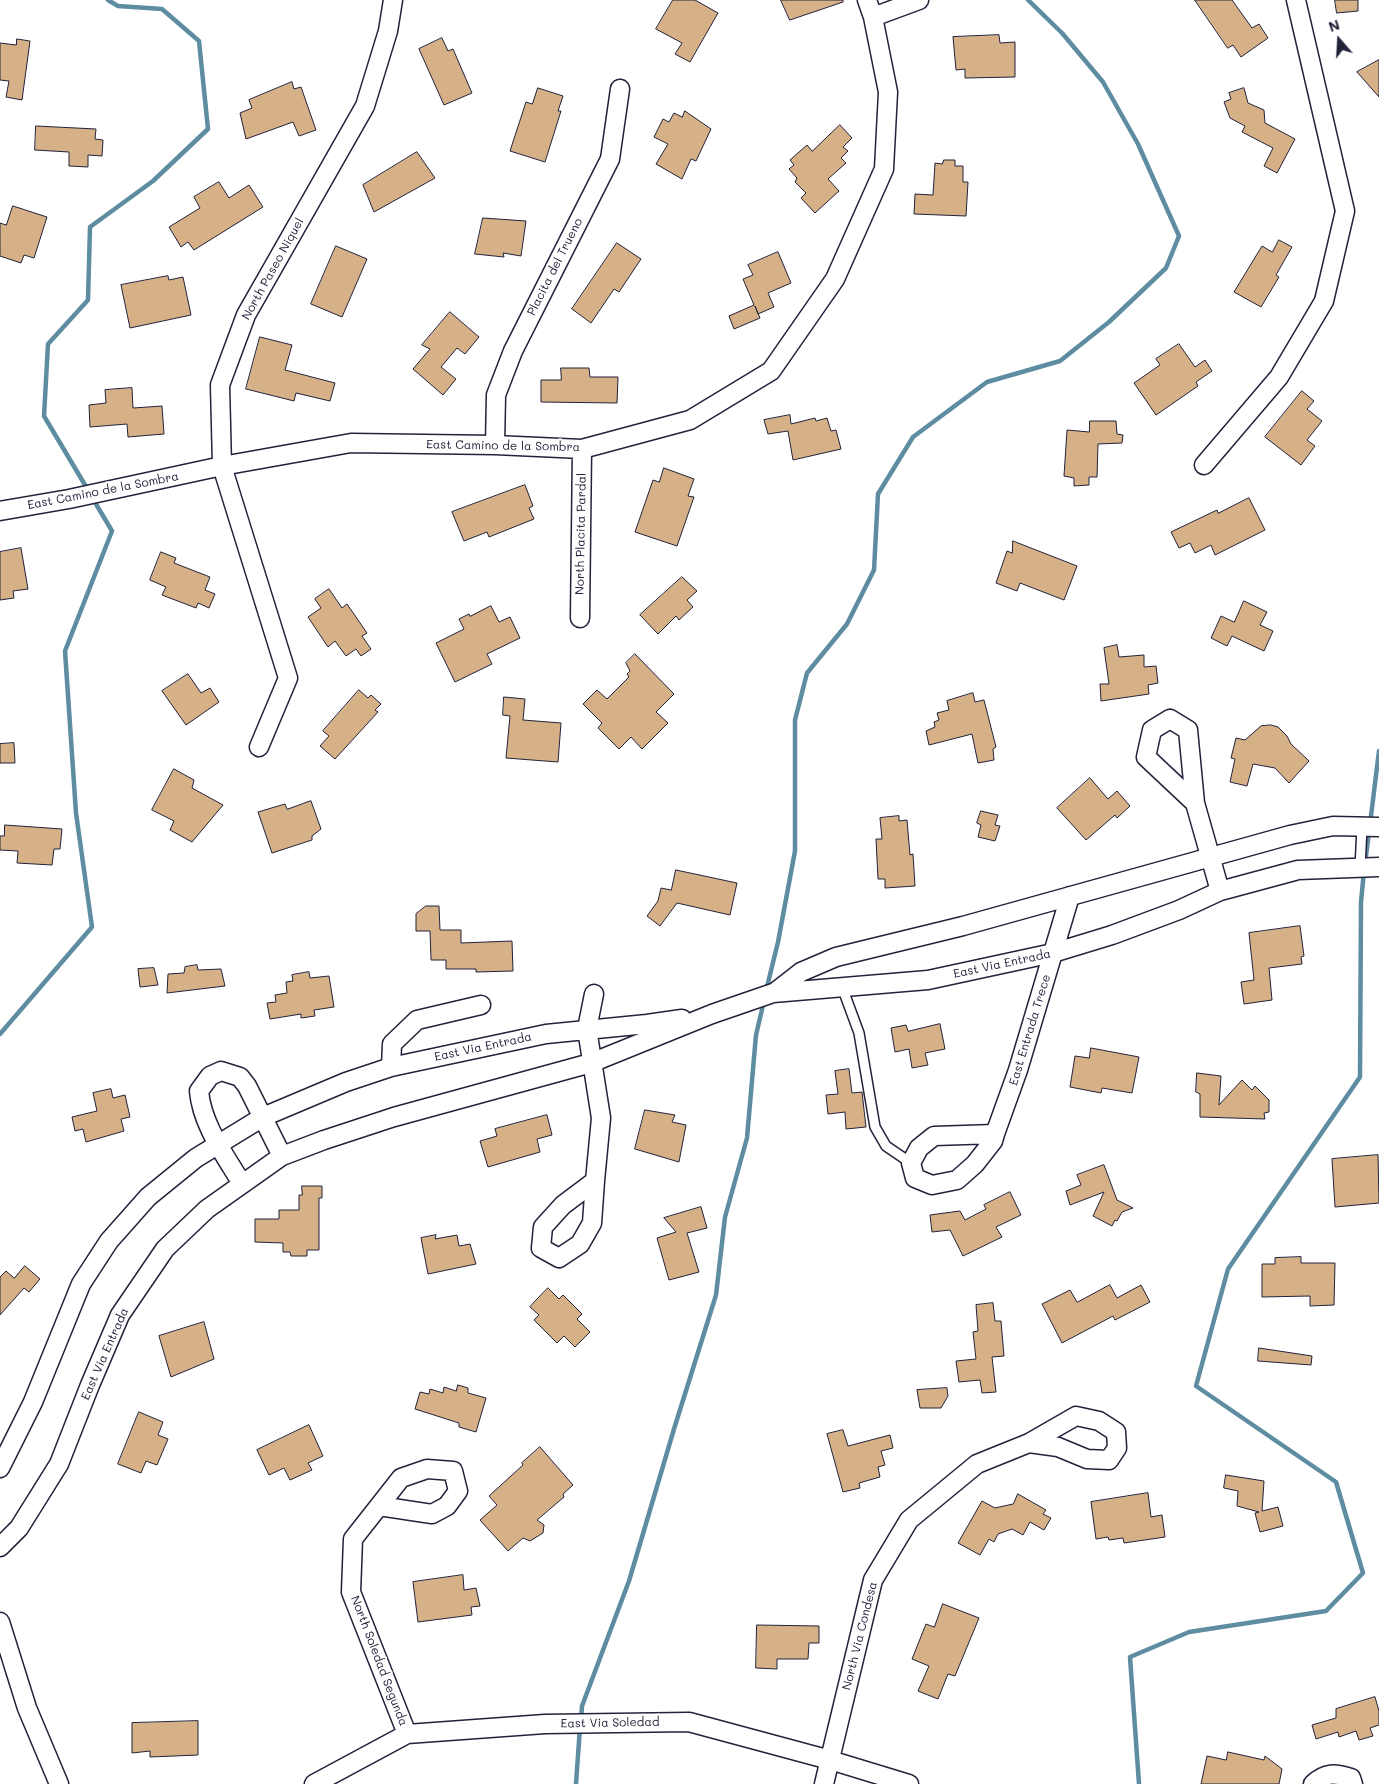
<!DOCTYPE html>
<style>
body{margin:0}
#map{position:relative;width:1379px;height:1784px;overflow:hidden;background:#fff;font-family:Mali,sans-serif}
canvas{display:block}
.north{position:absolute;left:1314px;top:15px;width:50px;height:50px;-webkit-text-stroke:4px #fff;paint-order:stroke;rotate:341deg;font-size:14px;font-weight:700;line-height:20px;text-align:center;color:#22223b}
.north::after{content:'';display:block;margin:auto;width:18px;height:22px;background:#22223b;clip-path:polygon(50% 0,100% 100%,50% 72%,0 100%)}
</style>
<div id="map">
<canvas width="1379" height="1784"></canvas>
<div class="north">N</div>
</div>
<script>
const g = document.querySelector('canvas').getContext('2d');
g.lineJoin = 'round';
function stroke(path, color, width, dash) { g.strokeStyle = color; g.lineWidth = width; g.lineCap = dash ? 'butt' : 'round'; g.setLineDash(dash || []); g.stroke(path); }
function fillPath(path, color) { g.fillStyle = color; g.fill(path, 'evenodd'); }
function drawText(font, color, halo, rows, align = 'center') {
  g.font = font + ' Mali,sans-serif'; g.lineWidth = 4; g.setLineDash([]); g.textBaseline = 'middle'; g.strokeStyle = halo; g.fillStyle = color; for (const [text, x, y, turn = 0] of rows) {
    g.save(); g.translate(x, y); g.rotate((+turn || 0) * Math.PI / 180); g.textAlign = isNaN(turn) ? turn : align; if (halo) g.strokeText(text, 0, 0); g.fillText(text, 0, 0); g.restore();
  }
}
const stream = new Path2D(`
 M88,490l-44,-74 4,-72 40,-44 2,-73 63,-46 55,-52 -9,-88 -37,-32 -44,-3 -10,-6
 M1370,824l9,-73
 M1365,864l4,-32
 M766,991l12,-49 17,-91v-131l12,-47 40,-49 27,-54 4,-76 35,-57 74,-55 73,-21 49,-39 57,-54 13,-32 -41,-92 -35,-62 -41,-49 -34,-33
 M0,1034l92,-107 -16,-114 -11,-162 47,-120 -19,-32
 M581,1720l1,-14 47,-125 45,-152 42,-134 9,-78 22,-79 9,-103 8,-34
 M576,1784l4,-57
 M1139,1784l-9,-127 59,-25 137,-21 37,-38 -27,-91 -140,-96 32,-117 132,-192 1,-175 3,-31`);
const building = new Path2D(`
 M673,0h22l23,13 -28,49 -15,-8 7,-11 -26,-14z
 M781,0h62v2l-53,18z
 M1195,0h37l20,28 7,-4 9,14 -27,19 -8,-12 -5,3z
 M1335,0h23v11l-21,2z
 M999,35l1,8 15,-1v35l-50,1v-9l-9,1 -3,-33z
 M442,38l6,13 5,-2 19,44 -28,12 -25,-56z
 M17,39l13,2 -8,59 -16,-3 3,-16 -9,-1v-37l16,2z
 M1379,60v37l-22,-25z
 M292,82l2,7 7,-2 15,43 -17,6 -6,-14 -47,17 -6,-26 12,-5 -3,-8z
 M538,88l25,8 -5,15h3l-16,51 -35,-11 16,-49 6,2z
 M1244,88l4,15 16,7 1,13 30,16 -18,34 -13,-7 9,-18 -31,-16 3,-6 -15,-8 -6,-16 7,-3 -2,-6z
 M685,111l26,18 -15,32 -5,-2 -9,20 -26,-15 12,-20 -14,-7 9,-18 6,3 5,-9 8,4z
 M840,125l12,13 -9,9 5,4 -7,7 5,5 -18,16 11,12 -24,22 -14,-15 5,-5 -11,-11 2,-4 -8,-9 5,-4 -4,-5 17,-15 5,6z
 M36,126l60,3 -1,10 8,1 -1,16 -14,-1v12l-19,-1v-14l-34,-2z
 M417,152l18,26 -61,34 -11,-27z
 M944,160h11v6h8v16h5l-2,34 -52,-2 1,-20 18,1 2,-32 7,1z
 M219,182l10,16 20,-13 14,22 -69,43 -6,-8 -7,5 -12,-20 31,-19 -6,-11z
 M13,206l34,11 -13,41 -10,-3 -3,8 -21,-7v-33l6,2z
 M483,218l43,3 -5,35 -18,-3 1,4 -29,-3z
 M1279,240l13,7 -16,28 3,2 -18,30 -27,-15 28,-46 10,6z
 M617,243l24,16 -22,33 -5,-3 -23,34 -19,-14z
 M336,246l31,13 -25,58 -31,-13z
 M778,252l13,31 -23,10 6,14 -16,7 -3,-8 5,12 -26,11 -5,-13 25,-11 -11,-26 10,-4 -5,-10z
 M168,276l1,4 14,-3 8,38 -61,13 -9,-43z
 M450,312l29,25 -14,17 -8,-6 -16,19 15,12 -13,16 -30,-26 17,-20 -8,-4z
 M260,337l32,8 -7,25 50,13 -5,18 -34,-8 -2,8 -48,-12z
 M1179,344l16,23 10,-7 7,11 -16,11 2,4 -42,29 -22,-32 26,-18 -4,-6z
 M561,368h28l1,9h28l-1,26 -76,-1v-22h20z
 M132,388l1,20 29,-2 2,28 -36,3 -1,-13 -37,3 -1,-22 17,-2 -1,-13z
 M1302,391l12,10 -7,8 15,12 -15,19 8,6 -14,19 -36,-28z
 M790,415l1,9 24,-6 1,3 11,-3 4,13 5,-1 5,19 -48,11 -5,-29 -20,3 -4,-14z
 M1090,421h26l1,13 6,1 -1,8 -24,1 -1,33h-8v8l-15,1v-8l-10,-2 3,-46 22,2z
 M664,468l30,11 -6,17 6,1 -17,49 -42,-14 18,-52 6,2z
 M525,485l8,21 -4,2 5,11 -45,18 -2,-5 -23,9 -12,-29z
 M1249,498l16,32 -50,25 -4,-10 -16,8 -5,-10 -11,5 -8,-16 46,-22 1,3z
 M1013,541l64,25 -13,34 -44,-17 -3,8 -21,-8 11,-32 5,2z
 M21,548l7,41 -15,2 1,7 -14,2v-48z
 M161,552l15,6 -2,5 36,14 -5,13 10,4 -6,14 -11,-5 -2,5 -34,-13 4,-8 -16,-7z
 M682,577l15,14 -10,9 6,7 -14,13 -3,-4 -18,18 -18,-19z
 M329,589l13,19 5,-4 20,29 -5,3 9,13 -10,7 -5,-7 -10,7 -11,-15 -7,6 -20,-30 13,-9 -6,-9z
 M1244,601l23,11 -7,13 13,6 -9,20 -32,-15 -5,10 -16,-8 10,-22 13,6z
 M491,606l8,16 11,-5 10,21 -33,16 5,10 -37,18 -19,-39 28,-14 -5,-10 10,-5 1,2z
 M1117,645l2,12 25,-2v12l12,-1 2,17 -10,2 1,9 -48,7 -1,-17h9l-5,-36z
 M635,654l39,40 -18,18 12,11 -26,26 -11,-12 -12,12 -21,-21 4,-5 -19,-19 14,-14 10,9 22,-22 -2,-3 3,-3 -4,-8z
 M188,674l13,19 9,-5 9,14 -33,23 -24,-34z
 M359,690l9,8 3,-3 10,9 -6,6 3,2 -43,47 -15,-13 9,-10 -6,-5z
 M973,693l2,9 9,-2 12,47 -3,2 1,11 -16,3 -6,-29 -43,11 -3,-14 9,-4 -1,-5 5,-2 -2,-7 12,-3 -2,-9z
 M504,697l21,2 -2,21 38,3 -3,39 -52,-4 4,-42 -7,-1z
 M1271,725l7,2 9,9 4,8 18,17 -20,22 -14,-15 -22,-4 -6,22 -17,-4 5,-23 -4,-1 5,-20 9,2 16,-14z
 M14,743l1,20h-15v-19z
 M174,769l20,11 -2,8 31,17 -31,37 -22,-12 4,-9 -22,-11z
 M1090,778l18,21 9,-8 13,15 -13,12 -2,-3 -29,25 -29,-32z
 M311,801l10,28 -9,7v4l-40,13 -14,-41 27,-8 2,5z
 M981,811l17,4 -3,10 5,1 -5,15 -17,-4 3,-12 -4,-2z
 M899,816v5l8,-1 3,35 3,-1 2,32 -30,2v-9h-7l-2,-40h6l-2,-21z
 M5,825l57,4 -2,20h-6l-2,16 -35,-2 1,-12 -18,-1v-14h4z
 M676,870l61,13 -7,32 -53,-12 -17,23 -13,-10 11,-15 3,-13 10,2z
 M426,906h13l1,24h21v13l51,-2 1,30 -37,1v-3h-30v-9h-15l-1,-29h-14v-17z
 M1300,926l4,30 -3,1 1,7 -33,4 3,32 -28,4 -3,-22 13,-2 -5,-47z
 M197,965l1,5 23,-1 4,17 -58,7 1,-19 16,-1 1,-6z
 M154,968l4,17 -18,2 -2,-18z
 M309,972l1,6 19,-2 5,31 -20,3 1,6 -14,2v-4l-31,5 -3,-16 9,-1 -1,-7 12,-2 -1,-11 7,-1 -1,-6z
 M940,1024l5,25 -20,4 3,12 -16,3 -3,-19 -14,3 -4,-24 15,-3 2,6z
 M1091,1048l48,9 -7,36 -30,-5 -1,5 -31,-6 5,-31 14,2z
 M849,1069l3,24 10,-1 4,35 -20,2 -1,-17 -17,2 -2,-19 12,-1 -3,-23z
 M1197,1073l24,3 -2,29 23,-25 10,10 3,-4 14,14v12l-5,1 1,6 -65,-2v-23l-4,-2z
 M111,1089l2,9 12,-3 5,22 -9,2 3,12 -38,11 -3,-13 -8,2 -3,-14 25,-6 -4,-18z
 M645,1110l30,5 -3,7 14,3 -7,37 -44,-13z
 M547,1115l5,20 -15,4 3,13 -52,15 -8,-26 17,-5 -2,-7z
 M1378,1155l1,48 -44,4 -3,-48z
 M1104,1165l13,35 16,8 -11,4 -5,9 -2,-1 -3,6 -19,-10 11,-24 -34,13 -4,-14 15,-6 -4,-10z
 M302,1186h20v12h-3v52h-12v6h-16l-1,-4h-7v-9l-28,-1v-23h24v-9h20v-15h3z
 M1010,1192l11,23 -25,12 6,10 -39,19 -13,-26 -18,2 -2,-17 30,-4 5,9 21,-11 -2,-4z
 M701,1207l6,21 -20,5 12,39 -30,8 -12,-42 19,-6 -12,-14z
 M436,1235l-1,4 22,-4 2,11 11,-2 6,20 -48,10 -7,-36z
 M1301,1257v6h34l-1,42 -24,1v-10l-48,1v-33h13v-6z
 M25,1266l15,13 -11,13 -5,-4 -24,27v-38l6,-6 8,7z
 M1110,1285l7,13 24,-13 9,17 -35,18 -2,-4 -51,27 -20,-39 28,-14 7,12z
 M548,1288l11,11 4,-4 19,19 -5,5 13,13 -15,15 -11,-11 -7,7 -23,-23 5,-5 -9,-8z
 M993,1303l2,18h6l3,35 -12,1 4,35 -14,1 -2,-13 -21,2 -3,-21 20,-2 -3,-27 5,-1 -2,-26z
 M204,1322l10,37 -43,18 -12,-41z
 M1259,1348l53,8 -1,9 -53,-4z
 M458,1385l10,3v5l18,5 -10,34 -17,-5v-4l-44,-14 5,-17 9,2 1,-5 13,4 1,-6 12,4z
 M947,1388l1,8 -7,12h-21l-3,-18z
 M139,1412l24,10 -5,13 10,4 -11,26 -11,-4 -5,12 -23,-9z
 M309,1425l14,31 -15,7 4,7 -22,10 -6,-12 -15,7 -12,-25z
 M843,1430l5,16 42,-11 3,13 -12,3 4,14 -7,2 2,10 -21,6 1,5 -17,4 -16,-58z
 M540,1447l33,38 -10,9 1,3 -27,23 7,5 -1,8 -13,8 -7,-3 -15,13 -28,-31 17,-15 -8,-9 34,-31 -1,-2z
 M1226,1475l38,6 -2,30 16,-4 5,19 -23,6 -5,-19 4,-1 -22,-6 1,-15 -14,-3z
 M1148,1493l3,24 11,-2 3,22 -41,6 -1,-5 -14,2 -1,-3 -12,2 -5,-37z
 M1018,1494l28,16 -3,4 8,4 -7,12 -14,-8 -7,13 -11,-6 -14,5 -4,8 -5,-3 -9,16 -22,-12 24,-42 13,7 18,-4z
 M463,1575l1,15 12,-2 4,18 -9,1 1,8 -54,7 -5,-40z
 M943,1604l36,14 -24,58 -7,-2 -10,25 -20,-8 11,-25 -17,-7 14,-35 8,3z
 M757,1625l62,1v17h-10l-1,16h-31v10l-21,-1z
 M1375,1697l4,14v14l-9,3 3,8 -14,4 -3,-9 -17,6 -1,-5 -22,7 -4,-14 24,-7v-9z
 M198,1721v34l-48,2v-6l-18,2v-30z
 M1228,1752l36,8 1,-4 17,13 -3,15h-78l6,-28 19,4z`);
const lane = new Path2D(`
 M1360,868l2,-41
 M842,987l17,46 16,94 11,19 25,17`);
const street = new Path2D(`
 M873,17l46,-17
 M495,445l1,-50 17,-44 97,-192 10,-70
 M1204,465l75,-88 45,-76 21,-90 -49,-211
 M0,511l69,-12 153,-33 129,-23 144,2 87,4 108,-29 81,-49 64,-92 49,-110 4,-77 -15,-75 -6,-17
 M580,618l2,-169
 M259,747l29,-69 -66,-212 -2,-81 26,-70 119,-209 23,-75 5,-31
 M1195,803l-49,-46 6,-27 18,-11 18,11 7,73 25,88
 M774,993l27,-21 35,-15 127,-31 327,-91 43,-9 46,1
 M594,994l-7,35 14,89 -6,63 -32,24 -20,22 -2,21 18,10 21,-14 12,-21 3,-42
 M391,1067l1,-23 25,-24 64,-15
 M995,1134l-61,2 -15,12 -8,15 4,15 17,7 25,-5 18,-16 18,-23 2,-7 23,-64 52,-174
 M242,1184c-17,-29 -40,-59 -43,-93l11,-15 11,-5 19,6 7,9 35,70
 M0,1468l33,-66 48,-118 28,-43 39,-44 48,-39 67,-41 83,-35 45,-15 155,-33 101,-10 35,-5
 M379,1506l22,-28 26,-9 26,2 5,20 -11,15 -15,8 -53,-8 -26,33 -2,53 56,142
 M0,1547l19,-19 40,-64 31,-79 30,-70 45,-66 42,-40 75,-53 42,-16 70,-23 197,-54 121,-49 61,-21 155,-13 125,-27 59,-18 67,-25 41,-19 78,-21 81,-3
 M0,1622l27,86 32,76
 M314,1784l93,-50 138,-10 144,-2 141,38 79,24
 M824,1784l49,-204 36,-60 68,-56 52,-21 47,-27 23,5 17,11 1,16 -8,12 -22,-1 -29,-12 -29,-4
 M1313,1784c13,-12 22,-11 38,-6l2,6`);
const streetNames = [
 ["Placita del Trueno",555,267,-63],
 ["North Paseo Niquel",273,269,-61],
 ["East Camino de la Sombra",503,446,1],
 ["East Camino de la Sombra",103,491,-11],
 ["North Placita Pardal",581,534,-89],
 ["East Via Entrada",1002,964,-12],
 ["East Entrada Trece",1030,1030,-73],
 ["East Via Entrada",483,1047,-12],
 ["East Via Entrada",105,1354,-66],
 ["North Via Condesa",860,1636,-76],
 ["North Soledad Segunda",379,1661,69],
 ["East Via Soledad",610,1723,-1]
];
stroke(stream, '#5e8ca1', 4.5);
fillPath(building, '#d6b087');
stroke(building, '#22223b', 1);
stroke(lane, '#22223b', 12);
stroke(street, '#22223b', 21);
stroke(lane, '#fff', 9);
stroke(street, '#fff', 18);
drawText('12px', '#22223b', '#fff', streetNames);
</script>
